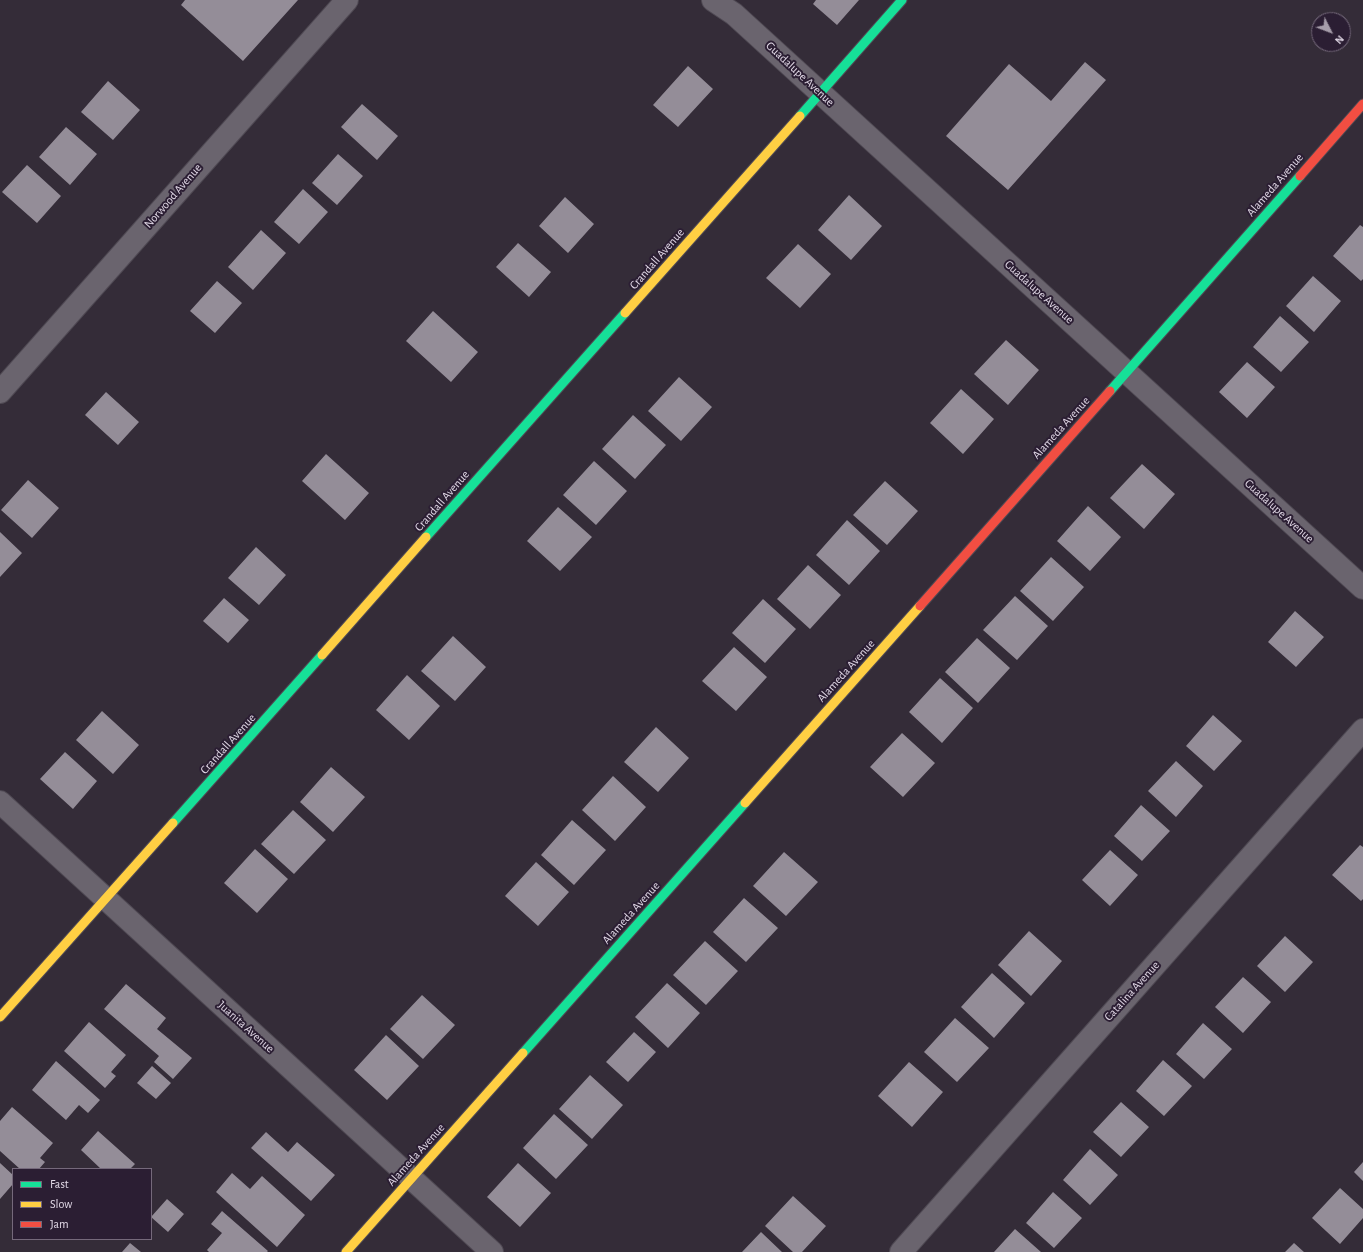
<!DOCTYPE html>
<style>
body{margin:0}
#map{position:relative;width:1363px;height:1252px;overflow:hidden;background:#342c38;font-family:"Alegreya Sans",sans-serif}
canvas{display:block}
.legend{position:absolute;left:12px;top:1168px;width:140px;height:72px;box-sizing:border-box;background:#2b1e33;border:1px solid #75697b;margin:0;padding:5px 7px;list-style:none;font-size:12px;color:#e3dae8}
.legend li{display:flex;align-items:center;gap:8px;height:20px}
.legend b{width:20px;border:1px solid #75697b}
.north{position:absolute;left:1311px;top:12px;width:40px;height:40px;box-sizing:border-box;background:#2b1e33;border:1px solid #75697b;border-radius:50%;rotate:132deg;font-size:11px;font-weight:700;line-height:16px;text-align:center;color:#e3dae8}
.north::after{content:'';display:block;margin:auto;width:14px;height:18px;background:#a69daa;clip-path:polygon(50% 0,100% 100%,50% 72%,0 100%)}
</style>
<div id="map">
<canvas width="1363" height="1252"></canvas>
<ul class="legend">
<li><b style="height:5px;background:#16e098"></b>Fast</li>
<li><b style="height:5px;background:#ffcf43"></b>Slow</li>
<li><b style="height:5px;background:#f24e42"></b>Jam</li>
</ul>
<div class="north">N</div>
</div>
<script>
const g = document.querySelector('canvas').getContext('2d');
g.lineJoin = 'round';
function fillPath(path, color) { g.fillStyle = color; g.fill(path, 'evenodd'); }
function stroke(path, color, width, dash) { g.strokeStyle = color; g.lineWidth = width; g.lineCap = dash ? 'butt' : 'round'; g.setLineDash(dash || []); g.stroke(path); }
function drawText(font, color, halo, rows, align = 'center') {
  g.font = font + ' "Alegreya Sans",sans-serif'; g.lineWidth = 4; g.setLineDash([]); g.textBaseline = 'middle'; g.strokeStyle = halo; g.fillStyle = color; for (const [text, x, y, turn = 0] of rows) {
    g.save(); g.translate(x, y); g.rotate((+turn || 0) * Math.PI / 180); g.textAlign = isNaN(turn) ? turn : align; if (halo) g.strokeText(text, 0, 0); g.fillText(text, 0, 0); g.restore();
  }
}
const building = new Path2D(`
 M185,0h113l-55,61 -62,-56z
 M816,0h43l-22,25 -24,-21z
 M1085,62l21,18 -98,110 -62,-54 63,-72 42,37z
 M688,66l25,23 -35,38 -25,-22z
 M108,81l32,29 -27,30 -32,-28z
 M362,104l36,32 -21,24 -36,-33z
 M66,127l31,27 -27,31 -31,-28z
 M338,154l25,22 -26,29 -25,-22z
 M27,165l34,31 -24,27 -35,-31z
 M303,189l25,23 -29,32 -25,-22z
 M849,195l33,31 -31,34 -33,-30z
 M565,197l29,27 -26,29 -29,-27z
 M1360,225l3,2v52l-2,2 -28,-25z
 M261,230l25,23 -33,37 -25,-23z
 M518,243l33,29 -22,25 -33,-30z
 M798,244l33,30 -31,34 -34,-30z
 M1313,276l28,25 -27,31 -28,-26z
 M217,281l25,22 -27,30 -25,-22z
 M433,311l45,41 -27,30 -45,-41z
 M1280,316l29,26 -28,30 -28,-25z
 M1006,340l33,30 -31,35 -34,-31z
 M1247,362l28,25 -28,31 -28,-26z
 M679,377l33,30 -31,34 -33,-30z
 M961,389l33,30 -31,35 -33,-31z
 M106,392l33,30 -21,23 -33,-30z
 M633,415l33,30 -31,34 -33,-30z
 M326,454l43,39 -24,27 -43,-39z
 M594,461l33,30 -31,34 -33,-30z
 M1142,464l33,30 -31,35 -34,-31z
 M28,480l31,28 -27,30 -31,-28z
 M885,481l33,30 -31,34 -34,-30z
 M1088,506l33,31 -31,34 -33,-30z
 M558,507l34,30 -32,34 -33,-30z
 M847,520l33,31 -31,34 -33,-30z
 M0,532l22,21 -22,24z
 M256,547l30,28 -27,30 -31,-27z
 M1051,557l33,30 -31,34 -33,-30z
 M808,565l33,30 -31,34 -33,-30z
 M1015,596l33,30 -31,34 -34,-30z
 M224,598l25,22 -21,23 -25,-22z
 M763,599l33,30 -31,34 -33,-30z
 M1295,611l29,26 -28,30 -28,-25z
 M453,636l33,31 -31,34 -34,-30z
 M977,638l33,30 -32,35 -33,-31z
 M734,647l33,30 -31,34 -34,-30z
 M407,675l33,31 -31,34 -33,-30z
 M940,678l33,30 -31,35 -33,-31z
 M102,711l37,34 -26,29 -37,-34z
 M1213,715l29,26 -28,30 -28,-25z
 M656,727l33,31 -31,34 -34,-30z
 M902,733l33,30 -32,34 -33,-30z
 M65,752l32,29 -24,28 -33,-30z
 M1176,761l27,25 -27,31 -28,-26z
 M331,767l34,30 -32,35 -33,-30z
 M613,776l33,31 -31,34 -33,-31z
 M1141,805l29,26 -28,30 -28,-25z
 M293,810l33,30 -32,34 -33,-30z
 M572,820l34,30 -32,35 -33,-30z
 M1360,845l3,2v52l-2,2 -29,-26z
 M255,849l33,30 -31,34 -33,-30z
 M1110,850l28,25 -28,31 -28,-26z
 M784,852l34,30 -32,34 -33,-30z
 M536,862l33,30 -31,34 -33,-30z
 M744,898l34,30 -32,34 -33,-30z
 M1029,931l33,30 -31,35 -33,-31z
 M1285,936l28,26 -28,30 -28,-26z
 M705,941l33,30 -32,34 -33,-30z
 M992,973l33,30 -31,35 -33,-31z
 M1243,977l28,25 -28,31 -28,-26z
 M667,983l33,30 -32,35 -33,-31z
 M126,984l40,34 -9,11 35,29 -19,21 -19,-17 5,-6 -55,-47z
 M422,995l33,30 -32,34 -33,-30z
 M955,1018l34,30 -32,34 -33,-30z
 M89,1022l37,33 -15,17 5,4 -11,12 -41,-37z
 M1203,1023l29,26 -28,30 -28,-25z
 M634,1032l22,20 -28,30 -22,-20z
 M386,1035l33,31 -32,34 -33,-30z
 M1163,1060l29,26 -28,30 -28,-25z
 M56,1061l44,39 -12,13 -9,-8 -13,15 -34,-30z
 M909,1062l34,30 -31,35 -34,-31z
 M152,1066l19,17 -15,16 -19,-16z
 M590,1075l33,30 -31,34 -33,-30z
 M1121,1102l28,25 -28,30 -28,-25z
 M12,1107l41,36 -13,15 5,4 -6,7h-19l-20,-18v-30z
 M554,1114l34,31 -32,34 -33,-31z
 M98,1131l37,33 -5,5h-29l-20,-19z
 M266,1132l22,20 9,-10 38,33 -24,26 -60,-53z
 M1090,1149l28,26 -28,30 -27,-25z
 M1363,1162v19l-9,-9z
 M0,1163l13,12v9l-13,15z
 M518,1163l33,30 -31,34 -33,-30z
 M232,1173l18,16 12,-13 43,39 -28,32 -61,-55z
 M1340,1188l23,21v9l-23,26 -28,-26z
 M1053,1192l29,26 -28,30 -28,-25z
 M793,1196l33,30 -24,26h-9l-28,-26z
 M167,1199l17,15 -16,18 -17,-15z
 M222,1211l46,40 -1,1h-58l-2,-2 15,-17 -11,-9z
 M1015,1229l26,23h-47z
 M761,1232l21,20h-40z
 M130,1243l11,9h-19z
 M1294,1243l10,9h-19z`);
const street = new Path2D(`
 M713,0l21,14 629,574
 M0,392l347,-392
 M0,802l492,450
 M901,1252l462,-522`);
const fast = new Path2D(`
 M800,116l102,-116
 M1110,391l190,-215
 M426,537l199,-224
 M173,823l149,-168
 M523,1053l222,-250`);
const slow = new Path2D(`
 M625,313l175,-197
 M322,655l104,-118
 M745,803l175,-197
 M0,1017l173,-194
 M346,1252l177,-199`);
const jam = new Path2D(`
 M1300,176l63,-72
 M920,606l190,-215`);
const streetNames = [
 ["Guadalupe Avenue",800,74,43],
 ["Alameda Avenue",1275,185,-49],
 ["Norwood Avenue",173,196,-49],
 ["Crandall Avenue",657,259,-49],
 ["Guadalupe Avenue",1039,292,42],
 ["Alameda Avenue",1061,428,-48],
 ["Crandall Avenue",442,501,-49],
 ["Guadalupe Avenue",1279,511,42],
 ["Alameda Avenue",846,671,-48],
 ["Crandall Avenue",228,744,-48],
 ["Alameda Avenue",631,913,-48],
 ["Catalina Avenue",1132,991,-48],
 ["Juanita Avenue",246,1027,42],
 ["Alameda Avenue",416,1155,-48]
];
fillPath(building, '#948d98');
stroke(street, '#4f4953', 24);
stroke(fast, '#4f4953', 11);
stroke(slow, '#4f4953', 11);
stroke(jam, '#4f4953', 11);
stroke(street, '#6a646e', 22);
stroke(fast, '#16e098', 9);
stroke(slow, '#ffcf43', 9);
stroke(jam, '#f24e42', 9);
drawText('12px', '#e3dae8', '#2b1e33', streetNames);
</script>
